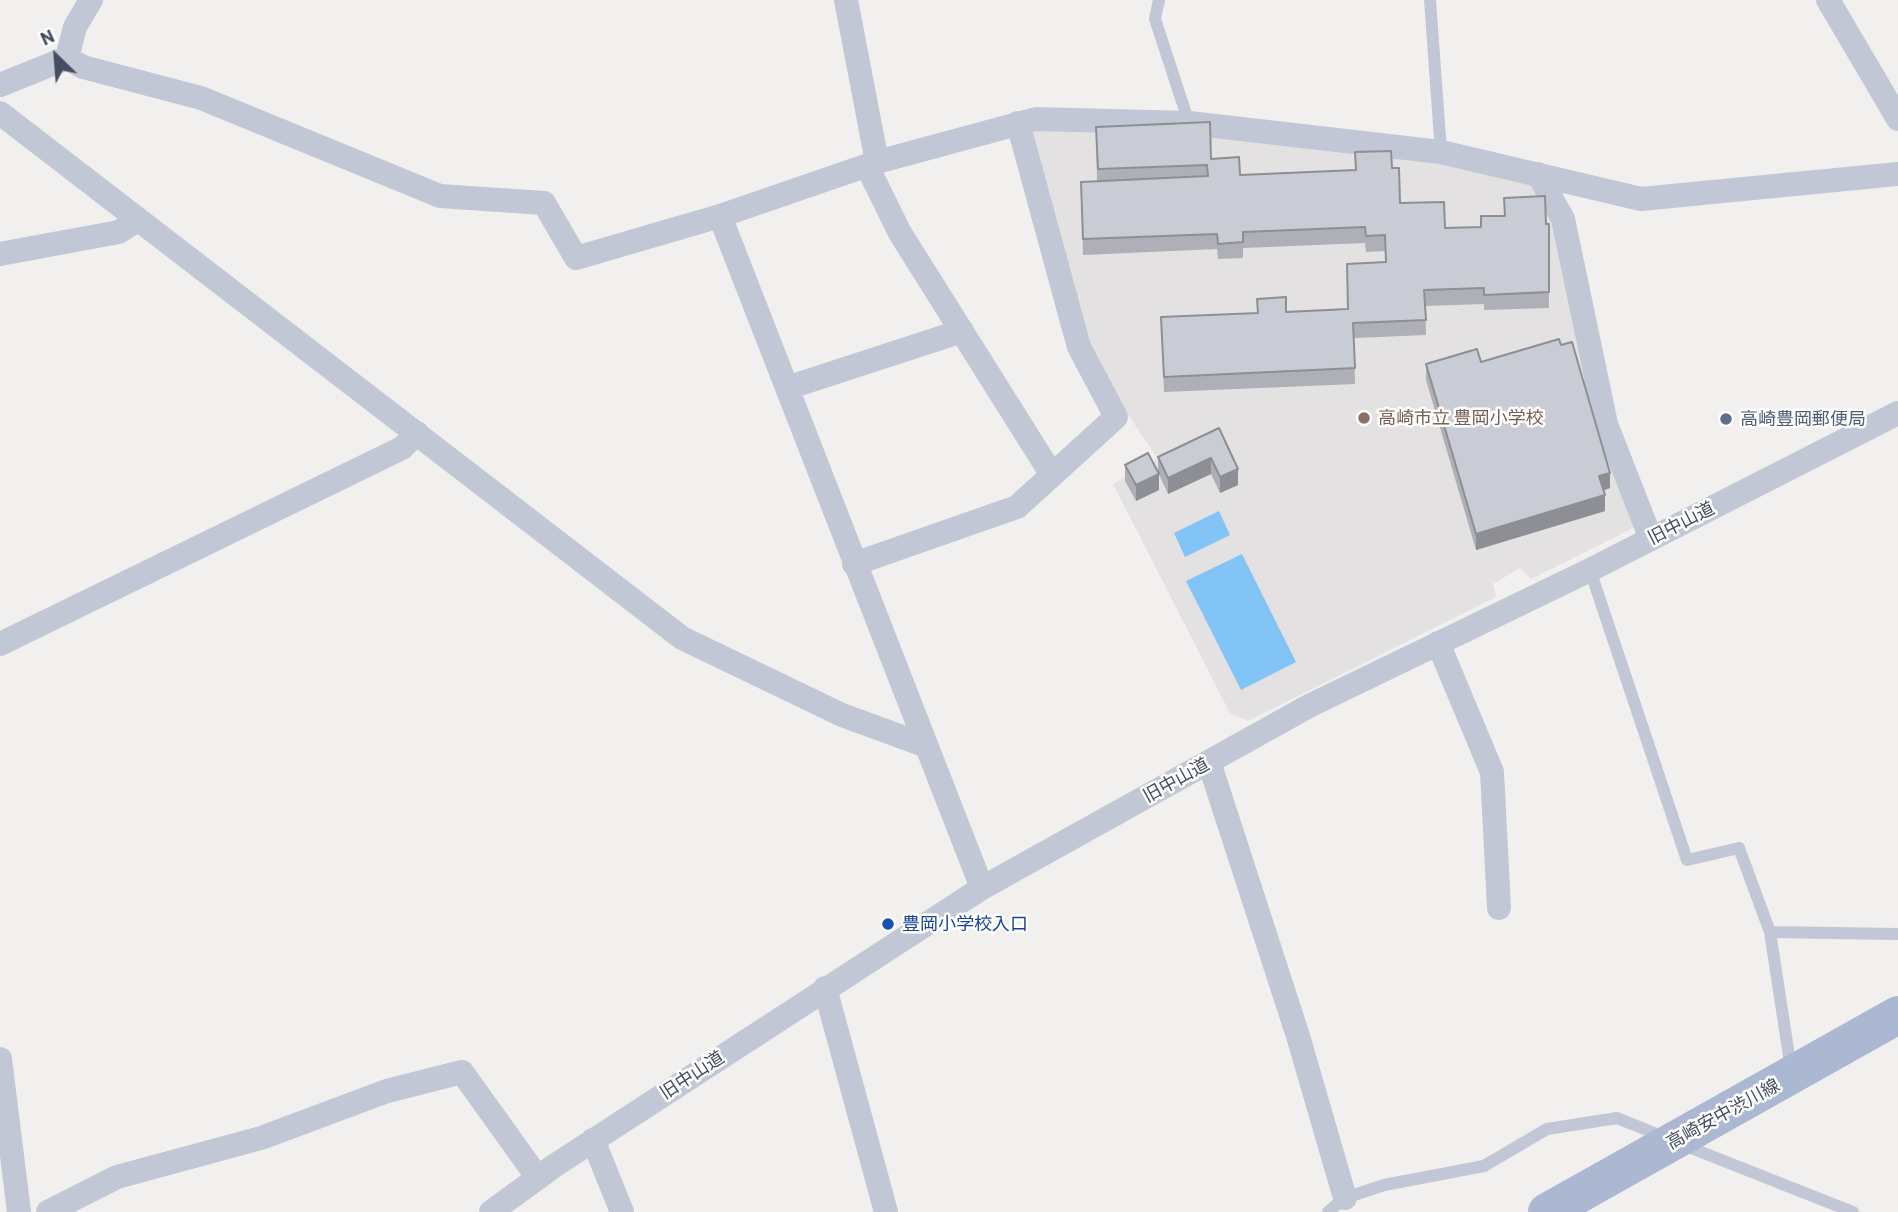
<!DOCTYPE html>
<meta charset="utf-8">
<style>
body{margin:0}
#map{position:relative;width:1898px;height:1212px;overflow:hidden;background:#f2efef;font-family:Barlow,sans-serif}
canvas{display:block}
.north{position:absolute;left:21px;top:21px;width:70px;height:70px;-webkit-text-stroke:5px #fff;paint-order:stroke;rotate:335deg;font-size:19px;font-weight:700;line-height:28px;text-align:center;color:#454d5e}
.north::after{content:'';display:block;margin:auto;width:24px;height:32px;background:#454d5e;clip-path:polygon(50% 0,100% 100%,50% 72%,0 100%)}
</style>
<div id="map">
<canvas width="1898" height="1212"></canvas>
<div class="north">N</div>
</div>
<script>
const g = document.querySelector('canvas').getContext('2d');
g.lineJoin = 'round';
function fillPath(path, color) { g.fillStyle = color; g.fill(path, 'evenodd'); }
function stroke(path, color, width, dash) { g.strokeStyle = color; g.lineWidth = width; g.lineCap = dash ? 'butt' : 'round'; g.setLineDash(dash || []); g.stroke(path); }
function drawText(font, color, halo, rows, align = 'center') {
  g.font = font + ' Barlow,"Noto Sans JP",sans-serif'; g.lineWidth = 5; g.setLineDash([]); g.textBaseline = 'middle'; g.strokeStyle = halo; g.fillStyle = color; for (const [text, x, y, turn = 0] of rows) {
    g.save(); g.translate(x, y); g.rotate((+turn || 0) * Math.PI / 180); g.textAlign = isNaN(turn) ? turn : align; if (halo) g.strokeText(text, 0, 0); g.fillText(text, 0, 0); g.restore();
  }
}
const education = new Path2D(`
 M1103,127l329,30 106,29 21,34 82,304 -110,55 -11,-11 -27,16 3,13 -248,124 -18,-8 -117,-229 45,-25 -65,-96 -67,-233z`);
const water = new Path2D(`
 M1219,511l11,24 -45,22 -11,-24z
 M1242,554l54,108 -55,28 -55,-109z`);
const lane = new Path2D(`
 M1159,0l-4,19 34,104
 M1430,0l11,152
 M1590,570l97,290 52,-12 31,84 21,137
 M1770,932l128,2
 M1681,1144l172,68
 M1328,1212l17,-14 39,-13 100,-19 63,-37 70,-11 47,19`);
const street = new Path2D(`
 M846,0l31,162
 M1828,0l70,119
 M67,58l16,9 118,31 239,98 104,7 32,55 144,-42 157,-54 159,-43 153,4 252,29 200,47 257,-25
 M0,85l67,-27 8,-31 16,-27
 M0,113l682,525 160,77 82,30
 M867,166l33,67 152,242
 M1538,174l25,45 43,205 45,115
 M720,216l262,672
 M0,254l119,-22 17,-11
 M787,388l175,-57
 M854,564l163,-57 99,-90 -37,-70 -61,-224
 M1438,643l54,129 7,136
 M0,644l402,-196 15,-15
 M1209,762l89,274 47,162
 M825,988l61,224
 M0,1059l19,153
 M593,1140l29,72
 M48,1212l69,-35 144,-39 126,-47 75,-19 76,106
 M491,1212l63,-46 428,-278 327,-182 281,-136 308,-157`);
const primary = new Path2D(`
 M1547,1212l351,-197`);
const wall = new Path2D(`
 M1096,127l115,32 29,16 115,-5v-18l37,16 8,35 45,25 104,-4v84l-65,2v-6l-59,2 1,29 -72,3 1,46 -191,8 -3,-75 96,-4v-14l29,13 62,-3 -1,-45 39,-2 -1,-11 -19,1 -1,-9 -122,5v10l-25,1 -1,-10 -134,6 -2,-73 16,-1z
 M1481,362l129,126 -6,2 1,21 -129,39 -50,-170v-16z
 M1219,428l19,57 -18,8 -9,-19 -43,20 -10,-22v-15z
 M1125,465l34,25 -23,11 -11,-20z`);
const shadedWall = new Path2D(`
 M1211,458v16l-43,20v-16z
 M1238,469v16l-18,8v-16z
 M1610,473v15l-11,4v-16z
 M1159,474v16l-23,11v-16z
 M1605,495v16l-129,39v-16z`);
const building = new Path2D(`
 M1210,122l1,37 28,-2 1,18 116,-5 -1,-18 36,-1 1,17h7l1,35 44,-1 1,26 36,-1v-11h24l-1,-18 41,-2 1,28h3v68l-65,3v-7l-60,2 2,30 -73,3 2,45 -191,9 -3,-60 97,-4 -1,-14 29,-2v15l62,-3 -1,-45 39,-2 -1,-27 -19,1 -1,-9 -122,5v10l-25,2 -1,-10 -134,5 -2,-57 127,-6 -1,-11 -109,4 -2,-42z
 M1559,339l2,6 11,-3 38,131 -11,3 6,19 -129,39 -50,-170 51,-15 4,13z
 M1219,428l19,41 -18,8 -9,-19 -43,20 -10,-21z
 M1148,453l11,21 -23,11 -11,-20z`);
const markers = [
 [1364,418,7,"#8d6e63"],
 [1726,419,7,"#5c6f8a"],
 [888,924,7,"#1a4fb4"]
];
const educationNames = [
 ["高崎市立 豊岡小学校",1378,418]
];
const serviceNames = [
 ["高崎豊岡郵便局",1740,419]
];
const streetNames = [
 ["旧中山道",1681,523,-27],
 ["旧中山道",1176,780,-29],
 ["旧中山道",692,1075,-33],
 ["高崎安中渋川線",1723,1114,-29]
];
const transitNames = [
 ["豊岡小学校入口",902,924]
];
fillPath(education, '#e3e1e1');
fillPath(water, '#82c4f5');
stroke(lane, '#c1c7d5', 12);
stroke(street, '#c1c7d5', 24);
stroke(primary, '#acb7d1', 38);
fillPath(wall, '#aeafb7');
fillPath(shadedWall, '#8d8f95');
fillPath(building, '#caccd5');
stroke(building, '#8d8f95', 2);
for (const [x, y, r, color] of markers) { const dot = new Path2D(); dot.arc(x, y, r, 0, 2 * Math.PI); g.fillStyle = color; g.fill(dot); stroke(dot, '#fff', 2.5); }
drawText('18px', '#785e54', '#fff', educationNames, 'left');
drawText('18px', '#4e5e75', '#fff', serviceNames, 'left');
drawText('18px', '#454d5e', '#fff', streetNames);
drawText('18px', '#164399', '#fff', transitNames, 'left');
</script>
